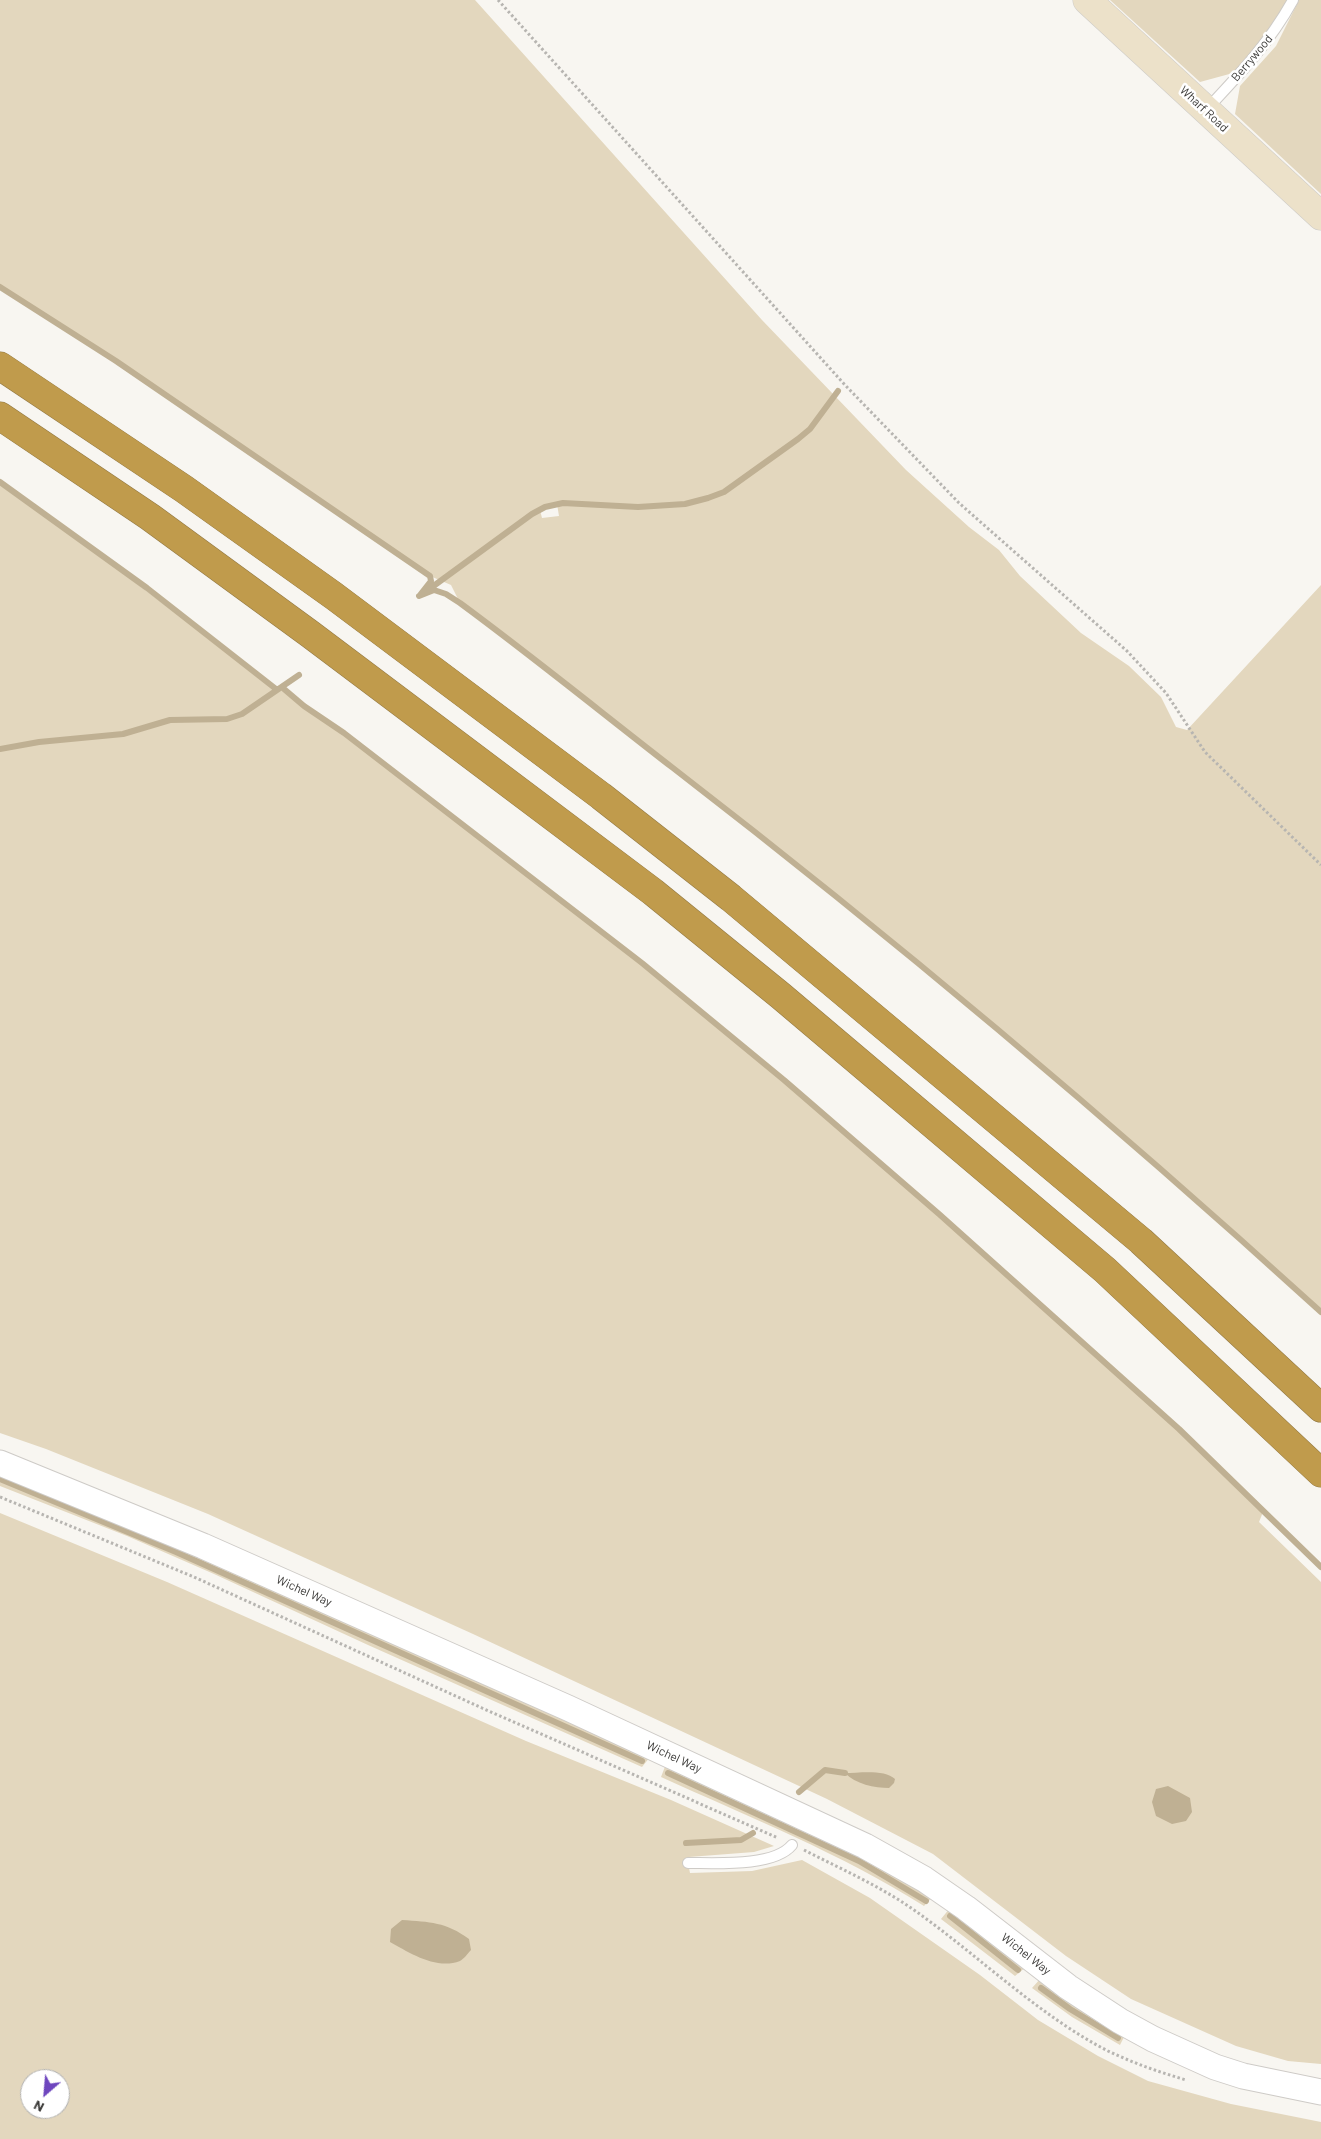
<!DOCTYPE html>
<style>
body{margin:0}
#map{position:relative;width:1321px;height:2139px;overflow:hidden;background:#f8f6f1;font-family:Barlow,sans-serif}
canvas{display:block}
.north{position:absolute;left:20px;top:2069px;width:50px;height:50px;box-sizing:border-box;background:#fff;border:1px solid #b1b1b0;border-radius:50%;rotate:207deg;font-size:14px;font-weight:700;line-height:20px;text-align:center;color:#3c3b39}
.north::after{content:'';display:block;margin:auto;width:18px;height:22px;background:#6e46be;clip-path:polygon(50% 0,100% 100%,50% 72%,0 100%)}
</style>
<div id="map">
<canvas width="1321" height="2139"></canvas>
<div class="north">N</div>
</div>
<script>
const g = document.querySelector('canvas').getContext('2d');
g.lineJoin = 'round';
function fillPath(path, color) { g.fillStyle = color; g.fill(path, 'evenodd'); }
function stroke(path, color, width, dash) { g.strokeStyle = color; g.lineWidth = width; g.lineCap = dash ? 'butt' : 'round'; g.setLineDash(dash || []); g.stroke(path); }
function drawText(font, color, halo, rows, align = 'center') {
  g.font = font + ' Barlow,sans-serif'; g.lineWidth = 5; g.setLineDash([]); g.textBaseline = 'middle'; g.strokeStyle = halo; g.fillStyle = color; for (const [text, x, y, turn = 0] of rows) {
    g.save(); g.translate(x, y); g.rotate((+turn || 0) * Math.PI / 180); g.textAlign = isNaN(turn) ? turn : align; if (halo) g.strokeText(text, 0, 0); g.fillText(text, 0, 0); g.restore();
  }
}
const green = new Path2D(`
 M0,0h475l287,320 144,150 63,57 30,23 21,26 61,57 48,33 32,31 15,30 11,3 134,-145v727c-209,-190 -425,-372 -648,-544 -71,-55 -141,-112 -213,-165l-9,-18 -21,-9 -314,-215 -116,-74zM557,504l2,12 -17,2 -2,-8z
 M1110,0h178l-23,36 -32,37 -33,9z
 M1299,0h22v194l-86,-80 5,-28 36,-40z
 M0,482l34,24 242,183h8l20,17 40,27 298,230 142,117 155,134 240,215 84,83 -4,10 62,60v482l-33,-3 -52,-15 -105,-47 -65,-43 -133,-102 -106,-55 -354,-165 -265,-120 -162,-65 -46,-16z
 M0,1473l131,54 519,230 -8,10 -274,-122 -154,-71 -87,-38 -127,-50z
 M0,1513l167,69 359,159 145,59 103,46 -20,6 -65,5 -1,6 2,10 62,-2 50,-11 68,38 110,77 58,45 60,36 50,25 83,23 90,18v17h-1321zM30,2079h30v30h-30z
 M666,1764l181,82 86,50 -9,10c-82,-52 -175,-89 -263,-129z
 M950,1908l76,59 -11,9 -74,-57z
 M1041,1978l83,59 -4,8 -48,-28 -40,-29z`);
const water = new Path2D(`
 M845,1773c14,0 40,-4 50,6l-1,4 -5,5c-14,0 -34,-4 -44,-15z
 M1168,1786l22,12 2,14 -6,9 -14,3 -16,-8 -4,-14 4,-13z
 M402,1920c28,2 44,2 67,19l2,11c-3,3 -7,9 -11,11 -24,9 -50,-8 -70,-19l1,-13z`);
const stream = new Path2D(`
 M0,287l116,74 314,215 1,5 -11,14
 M0,482l147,106 129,101
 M428,590l104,-76 13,-7 18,-4 75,4 47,-3 23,-6 16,-6 74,-53 12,-10 28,-38
 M419,596l15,-6 12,4 14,9c72,53 142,110 213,165 223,172 439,354 648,544
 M284,689l20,17 40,27 298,230 142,117 155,134 240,215 142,138
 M0,749l39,-7 84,-8 47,-14 57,-1 15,-5 57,-39
 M0,1479l176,73 466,209
 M668,1773l191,88 67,40
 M799,1792l26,-22 20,3
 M686,1843l55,-3 12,-7
 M950,1916l68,54
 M1041,1988l29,21 48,29`);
const path = new Path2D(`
 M498,0l347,385 114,118 168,148 39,42 39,59 116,113
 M0,1497l194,80 288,131 296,130
 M804,1850c37,19 76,36 110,60 64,45 124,105 194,141 25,12 51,21 78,29`);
const service = new Path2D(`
 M1206,110c33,-35 64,-68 87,-110
 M688,1863c27,0 86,4 104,-18`);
const tertiary = new Path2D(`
 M0,1463l203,83 365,162 297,138 59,33 42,29 102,79 52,34 33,18 62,28 28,9 78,16`);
const secondary = new Path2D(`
 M1087,0l234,216`);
const motorway = new Path2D(`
 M0,366l184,123 150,107 267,200 130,102 410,343 180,167
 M0,416l150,101 160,117 343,258 128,104 324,274 216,203`);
const streetNames = [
 ["Berrywood",1252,58,-50],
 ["Wharf Road",1204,109,43],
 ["Wichel Way",304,1591,24],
 ["Wichel Way",674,1757,25],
 ["Wichel Way",1026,1954,38]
];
fillPath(green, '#e3d7be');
fillPath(water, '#bfb093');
stroke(stream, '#bfb093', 6);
stroke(service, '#cecbc7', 12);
stroke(tertiary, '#cecbc7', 27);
stroke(secondary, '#cecbc7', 29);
stroke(motorway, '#927945', 29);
stroke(path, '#b7b5b1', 3, [2.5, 2.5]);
stroke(service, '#fff', 10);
stroke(tertiary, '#fff', 25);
stroke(secondary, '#ece1c9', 28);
stroke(motorway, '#c09b4c', 28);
drawText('12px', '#3c3b39', '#fff', streetNames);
</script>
